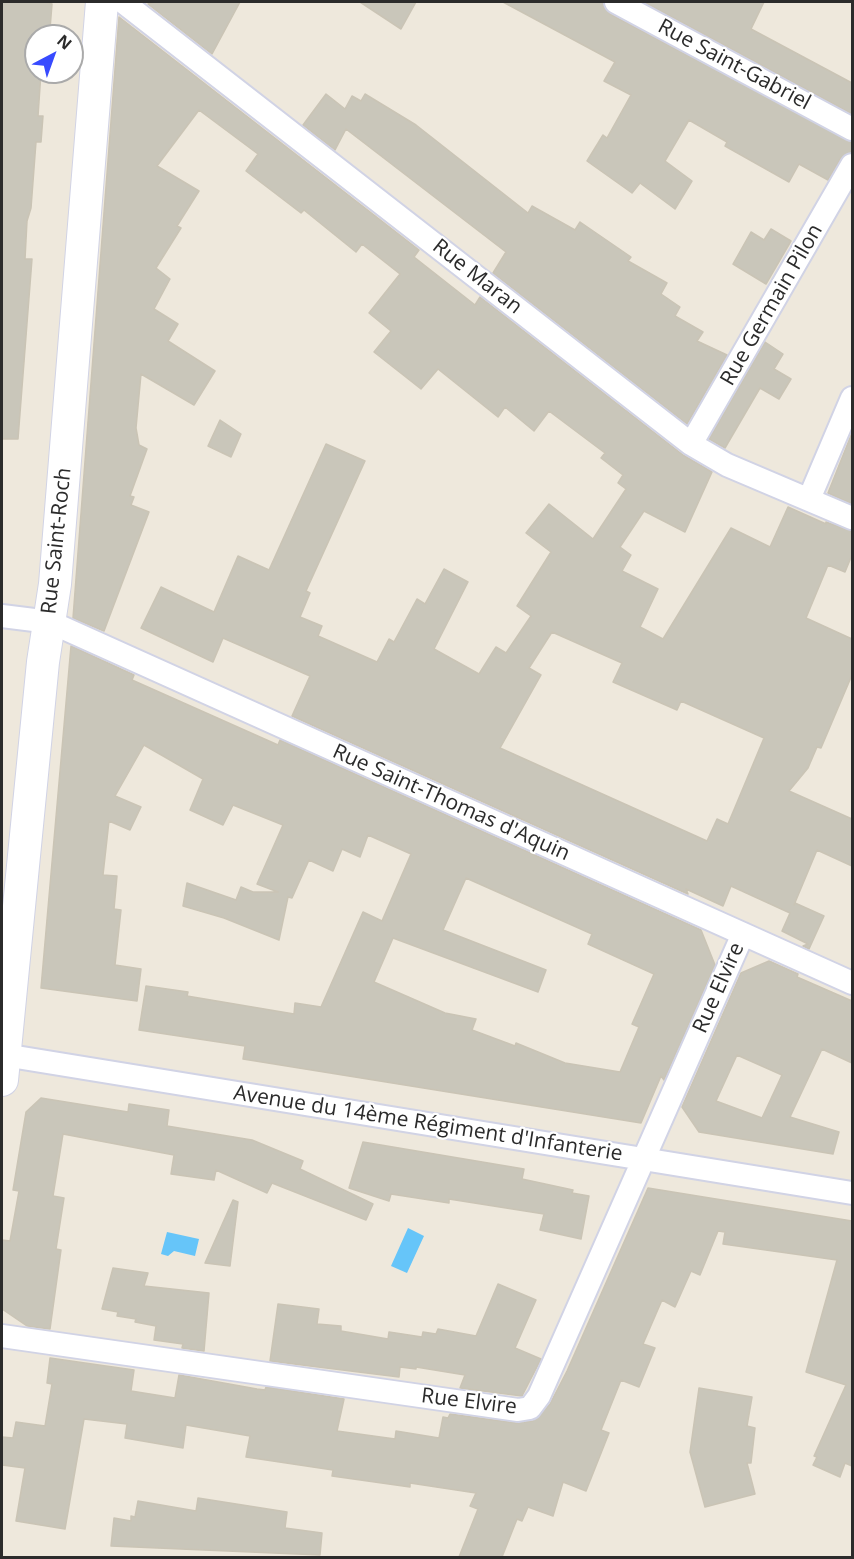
<!DOCTYPE html>
<meta charset="utf-8">
<style>
body{margin:0}
#map{position:relative;width:854px;height:1559px;overflow:hidden;background:#eee8dc;font-family:"Open Sans",sans-serif}
canvas{display:block}
.frame{position:absolute;inset:0;border:3px solid #2b2b2b;pointer-events:none}
.north{position:absolute;left:24px;top:24px;width:60px;height:60px;box-sizing:border-box;background:#fff;border:2px solid #aaa;border-radius:50%;rotate:41deg;font-size:16px;font-weight:700;line-height:24px;text-align:center;color:#2b2b2b}
.north::after{content:'';display:block;margin:auto;width:21px;height:27px;background:#384bff;clip-path:polygon(50% 0,100% 100%,50% 72%,0 100%)}
</style>
<div id="map">
<canvas width="854" height="1559"></canvas>
<div class="frame"></div>
<div class="north">N</div>
</div>
<script>
const g = document.querySelector('canvas').getContext('2d');
g.lineJoin = 'round';
function fillPath(path, color) { g.fillStyle = color; g.fill(path, 'evenodd'); }
function stroke(path, color, width, dash) { g.strokeStyle = color; g.lineWidth = width; g.lineCap = dash ? 'butt' : 'round'; g.setLineDash(dash || []); g.stroke(path); }
function drawText(font, color, halo, rows, align = 'center') {
  g.font = font + ' "Open Sans",sans-serif'; g.lineWidth = 4.5; g.setLineDash([]); g.textBaseline = 'middle'; g.strokeStyle = halo; g.fillStyle = color; for (const [text, x, y, turn = 0] of rows) {
    g.save(); g.translate(x, y); g.rotate((+turn || 0) * Math.PI / 180); g.textAlign = isNaN(turn) ? turn : align; if (halo) g.strokeText(text, 0, 0); g.fillText(text, 0, 0); g.restore();
  }
}
const water = new Path2D(`
 M408,1228l16,8 -17,37 -16,-7z
 M167,1232l32,7 -4,17 -21,-5 -6,5 -7,-2z`);
const building = new Path2D(`
 M2,2h44l6,2 -2,25h-3l-4,7h-7v36h5l-3,44h5l-2,26h-5l-5,66 -4,13 -2,38h7l-14,180h-16z
 M155,2h85l-28,52 -64,-50z
 M360,2h56l-15,27z
 M503,2h100l7,12 242,128v10l-11,6 -13,22 -29,-16 -10,18 -64,-36 2,-4 -38,-22 -24,41 27,20 -17,28 -35,-26 -8,10 -45,-32 16,-26 4,3 24,-43 -27,-14 11,-19z
 M644,2h120l-13,27 101,54v31z
 M119,17l300,233 -5,7 61,48 5,-8 203,158 29,17 -27,60 -41,-21 -24,36 11,8 -9,16 36,18 -18,38 23,12 68,-111 39,19 18,-40 38,17v-2l26,9v24l-7,17 -17,-7 -22,53 46,21v36l-31,73 -4,-1 -9,21 -19,23 63,28v47l-35,-16 -23,55 1,-2 29,13 -15,33 -6,-3 5,-2 -26,-13 8,-18 -59,-27 -8,20 -37,-17 2,5 -396,-178 18,-40 -87,-38 -10,24 -72,-34 20,-41 53,25 24,-56 31,14 57,-126 39,17 -59,130 4,2 -10,24 22,9 -4,10 59,26 12,-23 5,3 23,-43 8,5 19,-35 24,13 -34,67 45,25 17,-27 10,6 25,-37 -14,-10 34,-54 -25,-19 23,-29 44,35 33,-50 -8,-6 5,-8 -22,-17 4,-5 -56,-42 -15,20 -29,-24 -7,10 -60,-48 -17,20 -47,-37 17,-21 -22,-18 31,-39 -38,-30 -6,8 -52,-42 -3,3 -55,-42 12,-17 -59,-44 -42,56 42,25 -22,35 4,2 -25,40 14,11 -16,30 24,15 -10,17 47,30 -21,34 -53,-31 -5,54 3,17 8,4 -17,47 4,1 -3,8 18,7 -45,119 -31,-13zM552,632l70,31 -9,19 64,28 4,-9 83,37 -36,86 -11,-5 -10,22 -207,-93 41,-73 -12,-7z
 M326,94l19,15 7,-13 9,5 4,-7 51,31 112,88 4,-7 43,24 5,-8 51,35 -3,4 39,22 -6,11 19,13 -5,9 28,16 -6,9 30,14 -40,69 -194,-151 13,-21 -160,-123 -11,21 -32,-25z
 M771,229l20,12 -25,43 -33,-20 18,-32 13,8z
 M765,342l18,12 -9,15 17,10 -12,20 -19,-11 -35,60 -16,-9z
 M220,420l21,14 -10,23 -23,-11z
 M852,433v71l-24,-11z
 M71,646l63,29 -2,5 146,65 2,-5 421,190 14,35 -51,115 -3,-4 -20,47 -398,-64 2,-13 -106,-16 7,-44 42,6 -1,4 107,18 1,-11 26,4 42,-95 19,9 29,-67 -43,-19 -8,22 -18,-8 -9,22 -24,-11 -17,38 -4,-1 -9,43 -55,-22 -41,-12 4,-23 49,17 5,-13 12,5h25l-21,-8 26,-59 -50,-20 -10,20 -33,-15 13,-31 -59,-34 -29,51 26,11 -11,23 -21,-9 -6,54 14,1 -3,33 7,1 -6,55 26,4 -4,32 -96,-13zM466,878l126,56 -4,10 66,30 -22,50 7,3 -19,45 -55,-9 -49,-20 -1,3 -43,-16 4,-11 -31,-6 -71,-31 19,-44 145,54 8,-22 -103,-40z
 M769,961l29,13 -1,3 55,24v62l-30,-14 -32,68 49,15 -6,22 -134,-22 -17,-25 59,-134zM737,1055l45,20 -20,43 -46,-17z
 M41,1098l87,14 1,-8 40,6 -2,16 85,14 51,21 -3,8 73,35 -7,16 -94,-37 -5,10 -51,-23 -2,10 -43,-6 3,-19 -111,-21 -10,62 11,2 -8,51 5,1 -11,79 -23,-3 -25,-17v-69l8,1 9,-50 -6,-1 13,-78z
 M363,1142l161,27 -2,10 51,11 -1,3 17,3 -8,43 -41,-9 4,-16 -95,-15v4l-58,-9 -2,7 -40,-13z
 M648,1188l204,33v245l-7,-3 -5,14 -27,-12 4,-8 -3,-1 32,-71 -40,-13 31,-112 -114,-16 2,-12 -7,-1 -18,44 -9,-4 -16,36 -13,-7 -19,44 12,4 -16,39 -18,-7 -20,50 8,3 -23,58 -23,-9 -10,34 -25,-9 -6,14 -5,-2 -15,38h-43l19,-48 -8,-3 6,-13 -66,-10v4l-78,-11 1,-6 -87,-13 4,-21 -64,-11 -3,23 -58,-10 2,-14 -43,-5 -19,110 -49,-8 9,-53 -23,-3v-28l11,1 3,-16 29,4 7,-42 -5,-1 3,-25 84,12 -3,21 44,7 4,-23 78,14 8,1 1,-3 78,12 -7,32 58,8 1,-8 43,7 4,-21 5,1 2,-4 66,9 17,-2 17,-17 17,-33z
 M233,1200l5,2 -8,64 -25,-3z
 M113,1268l35,5 -4,13 65,7 -5,58 -22,-3 1,-4 -29,-4 2,-14 -21,-4 1,-3 -19,-3 1,-4 -16,-3z
 M498,1284l38,16 -21,48 26,11 -19,37 -62,-8 5,-13 -49,-8v2l-16,-2 -1,10 -129,-16 8,-57 41,5 -2,15 24,2v5l47,8 1,-7 33,5 1,-5 13,2 2,-5 38,7z
 M699,1388l53,9 -5,29 8,2 -4,35h-4l8,31 -50,13 -15,-55z
 M198,1498l89,14 -2,16 37,5 -2,22 -209,-9 3,-28 17,3v-5l4,1 3,-16 58,10z`);
const street = new Path2D(`
 M123,2l568,442 36,21 125,53
 M616,2l236,127
 M691,444l161,-279
 M809,499l43,-101
 M2,616l48,6 802,361
 M4,1055l848,138
 M2,1336l516,74 12,-2 9,-12 204,-462`);
const secondary = new Path2D(`
 M2,1080l41,-418 12,-78 47,-582`);
const streetNames = [
 ["Rue Saint-Gabriel",734,65,28],
 ["Rue Maran",477,277,38],
 ["Rue Germain Pilon",772,305,-60],
 ["Rue Saint-Roch",57,541,-84],
 ["Rue Saint-Thomas d'Aquin",451,803,24],
 ["Rue Elvire",719,988,-66],
 ["Avenue du 14ème Régiment d'Infanterie",428,1124,9],
 ["Rue Elvire",469,1402,7]
];
fillPath(water, '#66c5f9');
fillPath(building, '#c9c6ba');
stroke(building, '#cac4b5', 1.5);
stroke(street, '#d1d3e5', 26);
stroke(secondary, '#d1d3e5', 34);
stroke(street, '#fff', 22);
stroke(secondary, '#fff', 32);
drawText('21px', '#2b2b2b', '#fff', streetNames);
</script>
